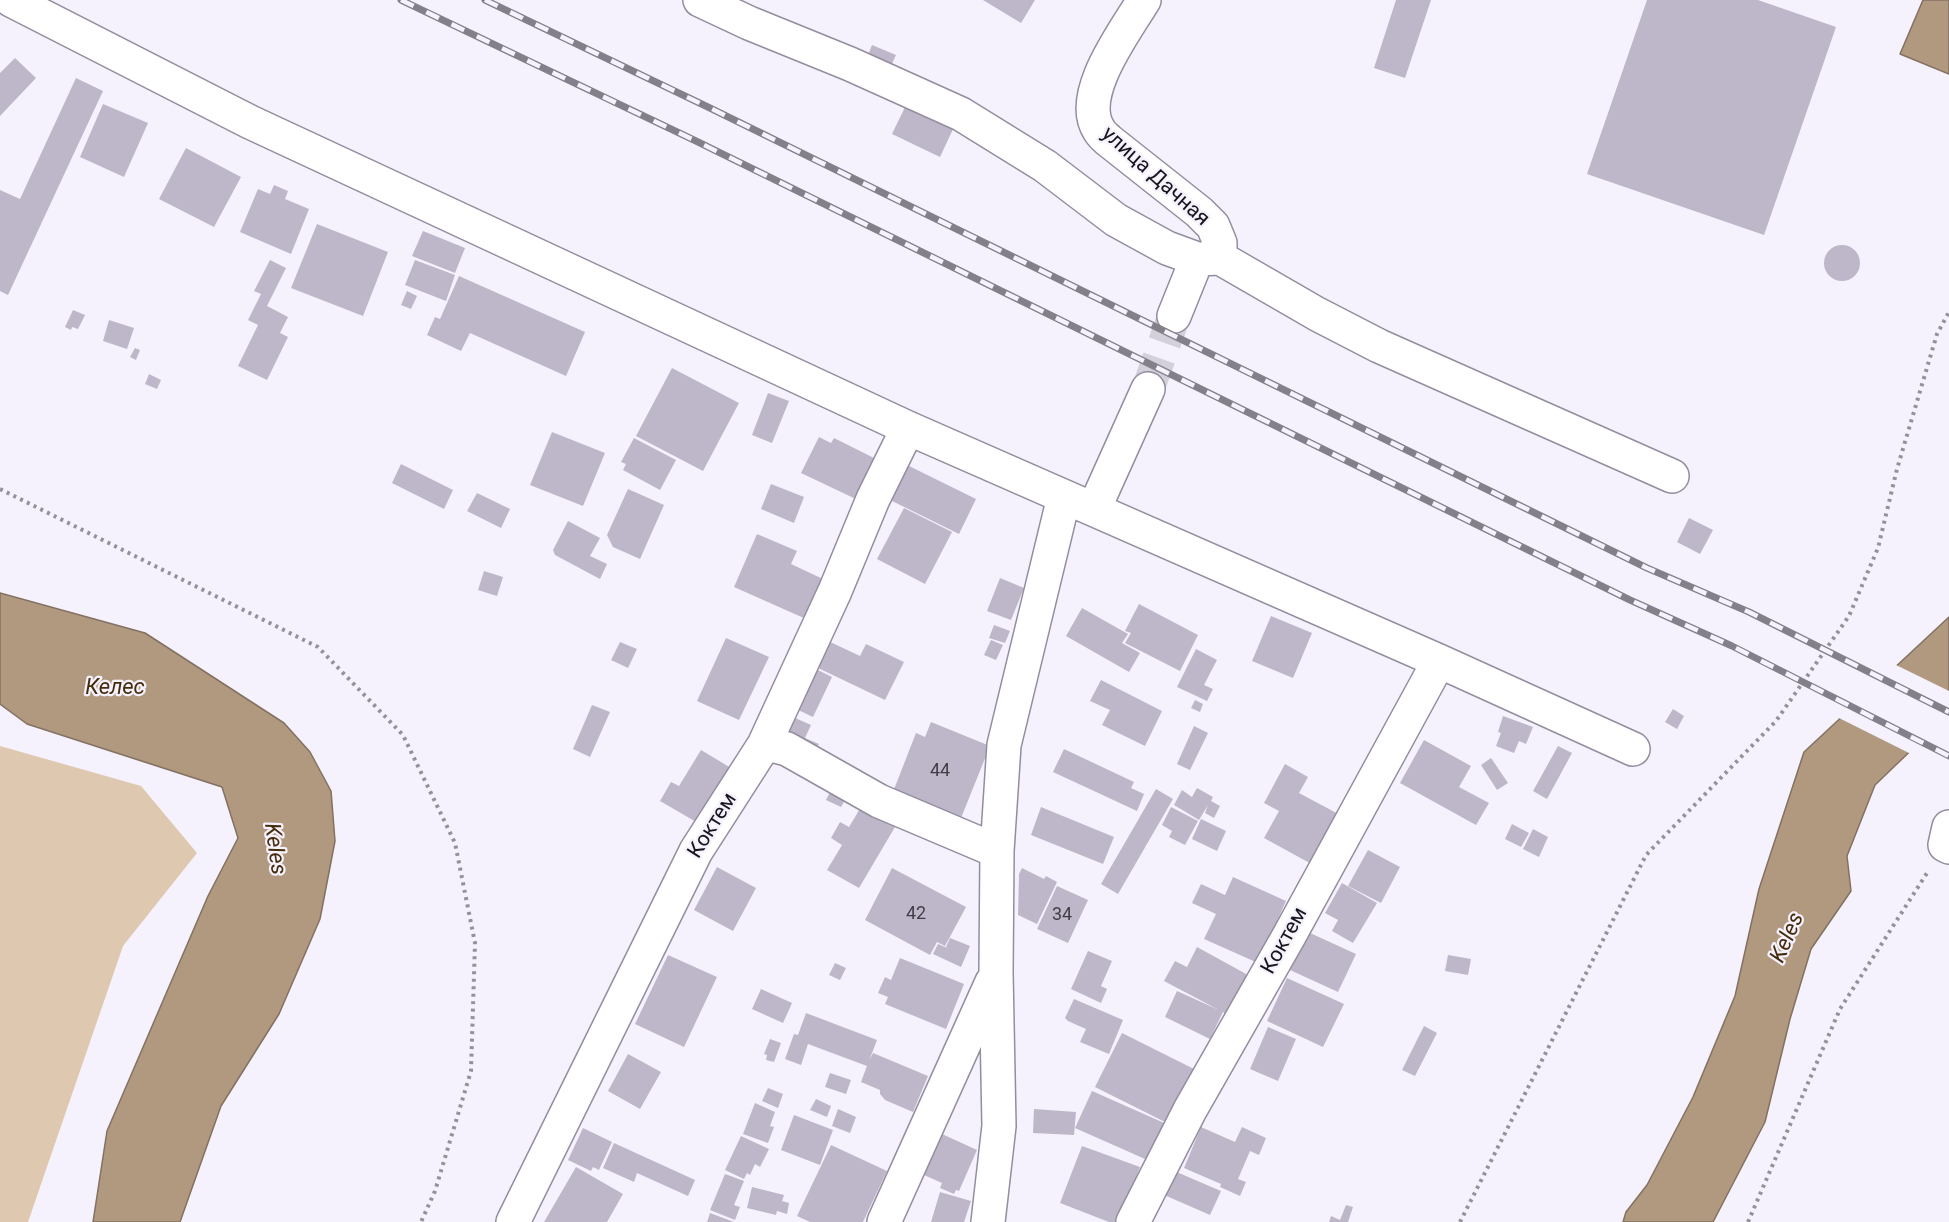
<!DOCTYPE html>
<meta charset="utf-8">
<style>
body{margin:0}
canvas{display:block;background:#f5f1fd}
</style>
<canvas width="1949" height="1222"></canvas>
<script>
const g = document.querySelector('canvas').getContext('2d');
g.lineJoin = 'round';
function fillPath(path, color) { g.fillStyle = color; g.fill(path, 'evenodd'); }
function stroke(path, color, width, dash) { g.strokeStyle = color; g.lineWidth = width; g.lineCap = dash ? 'butt' : 'round'; g.setLineDash(dash || []); g.stroke(path); }
function drawText(font, color, halo, rows, align = 'center') {
  g.font = font + ' Roboto,sans-serif'; g.lineWidth = 4.5; g.setLineDash([]); g.textBaseline = 'middle'; g.strokeStyle = halo; g.fillStyle = color; for (const [text, x, y, turn = 0] of rows) {
    g.save(); g.translate(x, y); g.rotate((+turn || 0) * Math.PI / 180); g.textAlign = isNaN(turn) ? turn : align; if (halo) g.strokeText(text, 0, 0); g.fillText(text, 0, 0); g.restore();
  }
}
const green = new Path2D(`
 M0,746l141,40 56,67 -74,93 -95,276h-28z`);
const water = new Path2D(`
 M1923,0h26v74l-49,-20z
 M0,593l145,40 139,90 26,29 21,39 4,50 -15,78 -41,95 -58,92 -41,116h-87l14,-91 101,-235 30,-58 -16,-51 -195,-63 -27,-20z
 M1949,617v97l-74,71 -28,71 4,35 -40,58 -21,70 -25,103 -52,100h-90l3,-10 21,-27 46,-88 42,-101 24,-107 45,-137z`);
const pier = new Path2D(`
 M1894,664l55,27v27l-38,36 -74,-37z`);
const building = new Path2D(`
 M983,0h52l-14,23z
 M1396,0h35l-26,78 -31,-10z
 M1647,0h111l78,27 -72,208 -177,-61z
 M872,45l24,10 -9,20 -23,-10z
 M15,58l21,20 -36,38v-43z
 M76,78l27,13 -95,204 -8,-4v-101l20,9z
 M103,104l45,19 -24,54 -44,-20z
 M906,105l48,22 -14,30 -48,-23z
 M186,148l55,29 -27,50 -55,-28z
 M274,185l14,6 -3,8 24,10 -18,45 -51,-22 18,-43 12,5z
 M317,224l71,28 -25,64 -72,-28z
 M423,231l42,17 -10,25 -43,-17z
 M1824 263a18 18 0 1 1 36 0a18 18 0 1 1-36 0Z
 M270,260l16,8 -19,38 21,11 -8,16 8,4 -21,43 -29,-14 20,-41 -10,-5 13,-26 -7,-3z
 M415,260l40,15 -9,26 -41,-16z
 M459,276l126,56 -19,44 -96,-43 -9,18 -34,-16 8,-18 5,2z
 M407,291l10,5 -6,13 -10,-4z
 M73,310l12,5 -7,14 -6,-2 -1,3 -6,-3z
 M109,320l25,8 -7,21 -24,-8z
 M135,348l5,2 -4,10 -6,-3z
 M672,368l67,35 -36,68 -67,-35z
 M149,374l12,6 -4,9 -12,-5z
 M768,393l21,8 -17,42 -20,-8z
 M552,432l53,21 -22,53 -53,-21z
 M819,437l12,6 3,-5 46,23 -20,40 -59,-28z
 M634,438l42,22 -16,30 -37,-20 3,-6 -5,-2z
 M899,461l77,38 -17,35 -77,-38z
 M401,464l52,26 -9,19 -52,-26z
 M771,484l33,13 -10,26 -33,-14z
 M628,489l36,16 -24,54 -27,-12 -6,-12z
 M477,493l33,16 -9,19 -34,-17z
 M904,508l48,24 -27,52 -48,-25z
 M1689,518l24,12 -13,24 -23,-12z
 M568,521l32,17 -10,18 17,8 -7,15 -45,-24 -2,-5z
 M757,534l40,17 -6,13 32,15 -17,40 -72,-32z
 M484,571l19,6 -6,19 -19,-6z
 M1000,578l24,10 -13,32 -24,-9z
 M1139,604l59,31 -18,36 -55,-28 6,-10 -6,-2z
 M1082,608l46,26 -6,9 18,10 -11,19 -63,-36z
 M1271,616l41,17 -19,45 -41,-17z
 M994,625l16,6 -5,12 -16,-5z
 M726,638l43,19 -30,63 -42,-19z
 M826,640l34,16 6,-12 38,18 -19,38 -71,-34z
 M991,640l12,5 -7,15 -12,-5z
 M620,642l17,7 -9,19 -17,-8z
 M1196,649l21,11 -13,25 9,4 -6,12 -30,-14z
 M814,668l18,9 -19,40 -19,-9z
 M1101,680l61,31 -17,35 -43,-21 8,-15 -20,-9z
 M1195,700l8,4 -3,8 -9,-4z
 M592,705l18,7 -20,45 -17,-8z
 M1673,709l11,7 -7,13 -12,-7z
 M1503,716l30,11 -7,17 -7,-3 -5,12 -18,-7 5,-13 -3,-1z
 M793,717l18,8 -6,13 14,6 -4,7 -32,-11z
 M931,722l59,24 -31,77 -68,-26 25,-64 9,4z
 M1194,726l14,7 -18,37 -13,-6z
 M1424,740l47,26 -12,21 30,16 -13,22 -76,-42z
 M1558,746l14,7 -25,46 -14,-8z
 M1064,749l70,33 -3,6 13,6 -7,17 -84,-39z
 M701,750l30,18 -33,55 -38,-22 11,-19 8,4z
 M1491,758l17,25 -11,7 -16,-25z
 M1285,764l23,13 -9,16 45,24 -27,50 -53,-29 15,-27 -15,-8z
 M1197,788l16,9 -2,4 9,5 -6,12 -9,-5 3,-8 -9,15 -25,-15 8,-15 10,7z
 M1156,789l17,10 -55,95 -17,-10z
 M830,792l15,8 -4,7 -15,-7z
 M861,807l34,20 -36,61 -32,-18 15,-25 -11,-7 9,-16 9,5z
 M1041,807l73,30 -11,27 -72,-29z
 M1171,807l27,14 -13,24 -16,-8 3,-6 -10,-6z
 M1201,819l25,12 -9,20 -25,-12z
 M1512,824l17,9 -8,14 -16,-8z
 M1533,829l15,8 -9,20 -16,-8z
 M1368,850l32,17 -19,36 -33,-17z
 M717,867l39,21 -23,43 -39,-21z
 M892,868l74,39 -21,39 -8,-4 -7,13 -65,-35z
 M1022,868l22,11 2,-3 11,6 -20,42 -19,-9 1,-41z
 M1233,877l53,24 -28,62 -54,-24 12,-25 -24,-11 9,-19 24,11z
 M1342,883l35,20 -24,40 -21,-12 6,-11 -13,-7z
 M1057,886l31,14 -20,43 -31,-14z
 M1308,932l48,22 -18,38 -48,-22z
 M950,938l20,8 -9,21 -28,-13 5,-10 12,5 -4,-2z
 M1197,947l51,28 -21,40 -4,-3 -13,27 -45,-22 12,-26 42,19 -55,-29 11,-20 12,6z
 M1088,951l24,10 -11,25 6,3 -6,14 -30,-14z
 M668,955l49,22 -33,70 -49,-23z
 M1448,955l23,4 -3,16 -23,-4z
 M900,958l64,26 -18,45 -61,-25 3,-7 -10,-4 7,-16 6,3z
 M835,963l11,5 -6,12 -11,-5z
 M1287,978l57,26 -21,43 -56,-26z
 M761,989l31,14 -9,20 -31,-14z
 M1074,999l49,21 -14,34 -29,-12 6,-13 -18,-8 -3,-3z
 M806,1013l71,27 -8,21 4,-8 55,23 -15,36 -28,-12 -5,-6v-4l-19,-8 6,-16 -59,-22 -7,21 -16,-6 9,-25 4,1z
 M1424,1026l13,7 -22,43 -13,-6z
 M1268,1027l28,12 -18,42 -28,-12z
 M1122,1033l72,36 -27,54 -72,-36z
 M770,1039l11,4 -7,19 -8,-2 1,-5 -3,-1z
 M628,1054l33,18 -21,37 -32,-18z
 M830,1073l21,7 -5,14 -21,-7z
 M768,1088l15,6 -5,14 -16,-7z
 M1092,1091l79,35 -17,37 -79,-35z
 M816,1099l15,7 -4,11 -17,-7z
 M755,1103l20,9 -5,14 4,1 -6,16 -25,-9z
 M838,1109l18,8 -6,16 -18,-7z
 M1034,1109l42,3 -2,23 -41,-2z
 M794,1115l39,15 -13,35 -39,-15z
 M1201,1127l34,15 7,-15 24,11 -7,17 -9,-4 -12,28 8,3 -6,14 -20,-9 1,-3 -37,-16z
 M583,1128l29,14 -13,28 -6,-3 -2,4 -23,-11z
 M942,1134l35,16 -18,41 -3,-1 -2,4 -14,-6 2,-5 -18,-8z
 M741,1136l28,13 -9,18 -5,-3 -5,11 -3,-2 -3,6 -19,-9z
 M614,1143l81,37 -7,16 -51,-23 -3,9 -31,-14z
 M831,1145l56,26 -24,51h-53l-13,-6z
 M1082,1146l58,21 -14,37 -2,18h-15l-49,-19z
 M576,1167l47,27 -16,28h-63z
 M1172,1170l49,21 -11,24 -48,-21z
 M725,1174l19,7 -10,24 6,2 -5,13 -25,-10z
 M752,1187l32,8 -2,6 7,2 -2,11 -10,-3 -1,4 -29,-7z
 M940,1192l31,9 -7,21h-33z
 M1346,1205l7,2 -5,15h-19l2,-6 9,4z
 M710,1213l24,9h-27z`);
const minorTunnel = new Path2D(`
 M1148,389l26,-73`);
const path = new Path2D(`
 M0,489l318,158 85,88 52,108 20,100 -4,128 -36,120 -14,31
 M1460,1222l186,-367 130,-134 73,-105 29,-68 19,-79 40,-135 12,-22
 M1748,1222l92,-213 87,-136`);
const minor = new Path2D(`
 M11,0l239,122 658,306 531,233 194,88
 M700,0l49,23 101,41 111,50 84,52 71,54 51,28 30,11 23,-1 97,56 62,32 293,130
 M1144,0c-18,30 -68,95 -45,130 2,4 6,7 9,10l91,72 14,14 7,17v15
 M1174,316l23,-57
 M1094,509l54,-120
 M764,745h8l15,4 92,52 118,50
 M1949,827l-4,18 4,2
 M513,1222l183,-371 68,-106 71,-154 38,-92 35,-71
 M884,1222l108,-240
 M988,1222l11,-96 -3,-154 1,-121 7,-106 60,-248
 M1133,1222l57,-112 99,-174 150,-275`);
const rail = new Path2D(`
 M401,0l295,141 934,459 102,46 217,110
 M485,0l227,109 935,459 102,44 200,100`);
const numberNames = [
 ["44",940,771],
 ["42",916,914],
 ["34",1062,915]
];
const streetNames = [
 ["улица Дачная",1155,177,42],
 ["Коктем",713,826,-58],
 ["Коктем",1285,941,-61]
];
const waterNames = [
 ["Келес",115,688],
 ["Keles",274,849,82],
 ["Keles",1788,938,-66]
];
fillPath(green, '#dfc8b0');
fillPath(water, '#b19980');
stroke(water, '#837162', 1.5);
fillPath(pier, '#f5f1fd');
fillPath(building, '#beb7c9');
stroke(minorTunnel, '#d4d0db', 33, [33, 16]);
stroke(minor, '#948d9f', 36);
stroke(path, '#95919b', 4, [3, 4.5]);
stroke(minor, '#fff', 33);
stroke(rail, '#84808a', 7);
stroke(rail, '#f5f1fd', 4.5, [14]);
drawText('18px', '#413d46', null, numberNames);
drawText('21px', '#17141b', '#f5f1fd', streetNames);
drawText('italic 22px', '#452b0a', '#f5f1fd', waterNames);
</script>
